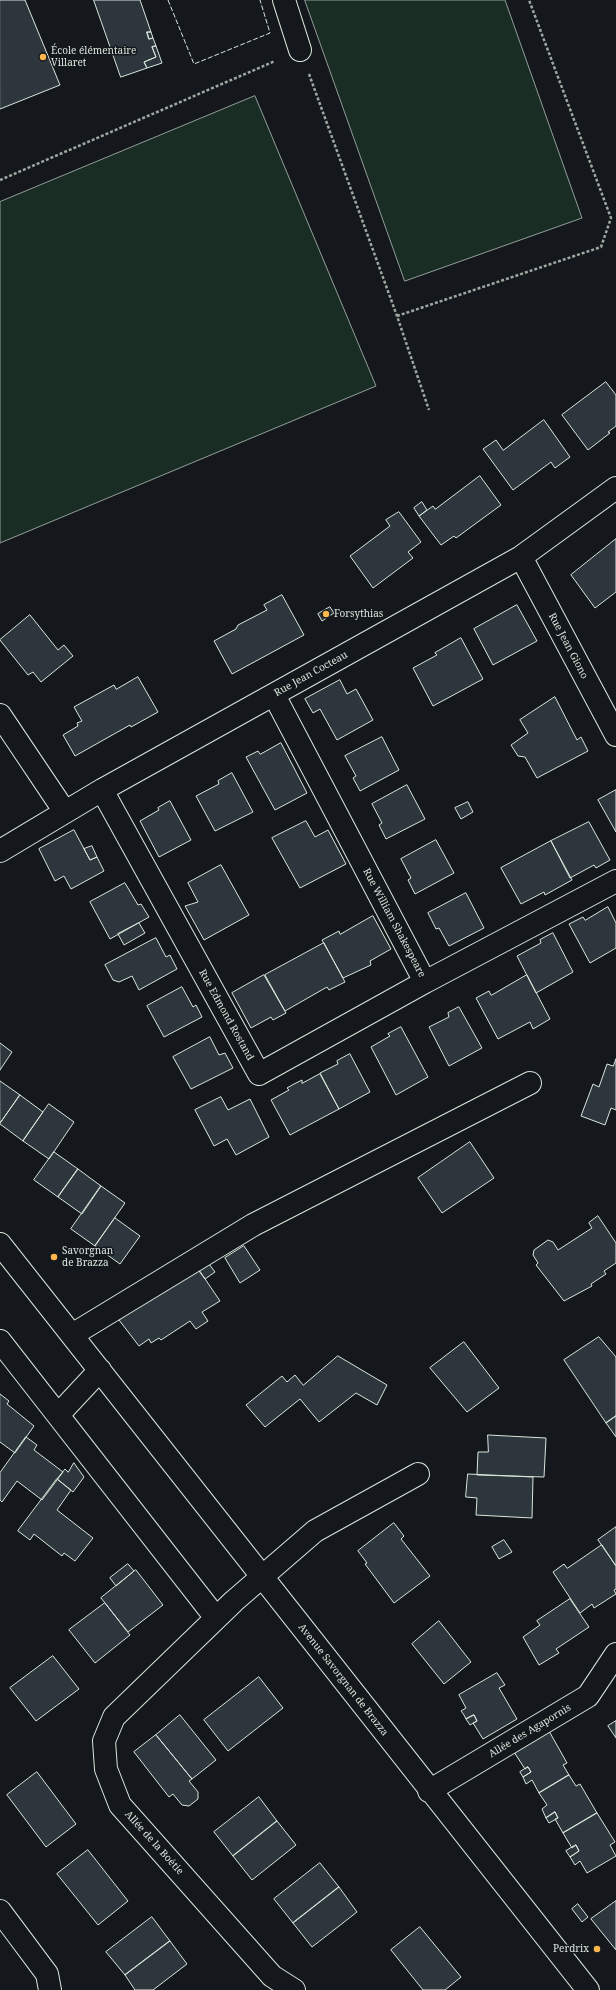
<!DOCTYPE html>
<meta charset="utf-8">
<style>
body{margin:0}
canvas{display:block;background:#14181c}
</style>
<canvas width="616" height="1990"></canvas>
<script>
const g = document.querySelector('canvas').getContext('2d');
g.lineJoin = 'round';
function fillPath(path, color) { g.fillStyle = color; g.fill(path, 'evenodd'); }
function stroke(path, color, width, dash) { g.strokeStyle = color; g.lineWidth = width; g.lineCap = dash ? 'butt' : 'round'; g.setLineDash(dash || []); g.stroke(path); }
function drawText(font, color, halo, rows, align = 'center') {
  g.font = font + ' "Noto Serif",serif'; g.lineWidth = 3; g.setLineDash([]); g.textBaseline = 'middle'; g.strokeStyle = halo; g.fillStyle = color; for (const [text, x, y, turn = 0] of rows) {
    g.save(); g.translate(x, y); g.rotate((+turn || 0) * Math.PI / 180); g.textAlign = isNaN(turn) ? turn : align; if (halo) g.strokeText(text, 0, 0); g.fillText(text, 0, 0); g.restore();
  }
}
const green = new Path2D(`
 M305,0h200l77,218 -177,63z
 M255,96l121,290 -376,157v-341z`);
const building = new Path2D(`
 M0,0h25l35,85 -60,24z
 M94,0h46l11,32h-4l2,7 4,-1 3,8 -4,1 4,10 -12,5 3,6 -26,9z
 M147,32h4l2,6 -4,1z
 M156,46l6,17 -15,5 -3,-6 12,-5 -4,-10z
 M606,382l10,13v31l-8,6 2,1 -22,17 -26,-35z
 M544,420l26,37 -15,11 -4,-6 -38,28 -30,-41 13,-9 7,10z
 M480,476l21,29 -45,33 -2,-2 -13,9 -22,-29 14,-10 2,3z
 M422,502l5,8 -8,6 -5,-8z
 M399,512l22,30 -13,10 5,6 -40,30 -23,-32 40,-30 -4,-6z
 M616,539v53l-21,16 -24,-33z
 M282,595l22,40 -72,39 -18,-33 22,-12 2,-4 29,-15 -3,-5z
 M517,605l20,36 -44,24 -19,-36z
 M330,607l4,6 -12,8 -4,-7z
 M30,615l28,35 6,-5 9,11 -32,26 -8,-10 -5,3 -28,-35z
 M461,638l22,41 -50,27 -20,-38 24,-13 -2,-2z
 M138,677l20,35 -27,15 -1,-2 -55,31 -12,-21 15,-9 -1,-3 5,-2 -8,-14 40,-22 2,4z
 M340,680l7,14 9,-5 17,31 -36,20 -17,-31 -7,4 -8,-14z
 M555,697l22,43 4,-3 7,14 -51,27 -12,-21 -7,-1 -7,-11 17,-12 -8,-13z
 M382,737l17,33 -39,21 -7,-13 3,-2 -11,-20z
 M281,743l26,50 -32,17 -29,-53 12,-6 2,3z
 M232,773l21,39 -38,19 -19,-35 23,-12 -1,-3z
 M407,785l18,34 -39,20 -7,-14 3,-2 -10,-19z
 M616,790v42l-18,-32z
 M170,801l21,39 -32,17 -19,-36 19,-11 -1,-2z
 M468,802l5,10 -12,7 -6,-11z
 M306,821l9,16 13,-7 18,34 -46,24 -28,-50z
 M589,822l21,38 -14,8 -2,-3 -24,13 -19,-37z
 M74,830l16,30 7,-3 7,14 -33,18 -7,-13 -9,5 -16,-32z
 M436,840l18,33 -39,21 -7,-14 3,-2 -10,-19z
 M551,841l21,39 -27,15 -1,-3 -23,12 -20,-36z
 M92,846l5,11 -7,3 -6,-11z
 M221,865l28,50 -45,25 -19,-34 13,-4 -10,-19z
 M125,883l13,22 3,-1 8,13 -39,22 -20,-37z
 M466,893l18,35 -35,18 -10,-18 -3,1 -8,-16z
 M608,907l8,16v25l-26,15 -21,-39 14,-7 2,3z
 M373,916l18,33 -21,12 1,4 -28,13 -21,-38 17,-9 1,3z
 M139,923l6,10 -21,12 -6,-11z
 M553,933l20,39 -37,21 -19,-37 24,-13 -1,-3z
 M156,938l10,19 4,-2 7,14 -38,21 -7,-14 -13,6 -6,-2 -8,-15z
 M324,943l21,39 -16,8 -2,-3 -42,24 -20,-36z
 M264,975l22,38 -13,7 -2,-3 -20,11 -19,-35z
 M527,975l23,44 -17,10 -3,-7 -32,17 -22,-41 13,-7 2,4z
 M182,987l11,20 3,-2 6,12 -38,20 -17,-31z
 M459,1007l23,41 -33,18 -20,-39 20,-10 -1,-4z
 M401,1027l27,50 -32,18 -25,-48 19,-11 -2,-2z
 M210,1037l9,18 6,-2 8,15 -42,21 -18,-32z
 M0,1043l12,9 -12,18z
 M350,1054l20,38 -31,17 -19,-36 18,-9 -1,-3z
 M616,1059v51l-5,-2 -6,17 -24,-9 12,-32 6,3 8,-23 6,2z
 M320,1074l19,35 -49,26 -19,-35 18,-10 -2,-2 7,-4 8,-4v3z
 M0,1081l20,14 -20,28z
 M20,1095l23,17 -20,29 -23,-17z
 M221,1097l7,13 22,-11 19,38 -33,18 -9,-16 -13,7 -19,-36z
 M49,1104l25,18 -25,37 -26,-18z
 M470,1142l24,36 -52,35 -24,-35z
 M54,1152l24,17 -20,28 -24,-17z
 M78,1169l23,17 -19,28 -24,-17z
 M101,1186l24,17 -30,43 -24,-17z
 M598,1216l18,27v20l-12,8 2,3 -15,10 1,2 -28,15 -28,-36 2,-2 -5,-8 1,-5 14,-10 5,2 5,8 34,-22 -3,-5z
 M115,1218l25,18 -20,28 -25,-18z
 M244,1246l16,24 -20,13 -15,-25z
 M209,1264l6,8 -10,7 -6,-8z
 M197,1267l23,34 -18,11 6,9 -12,8 -6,-8 -29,19 -2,-2 -8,5 -2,-4 -10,7 -20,-26 27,-20z
 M599,1337l17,20v59l-10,7 -42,-63z
 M464,1342l35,46 -32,24 -37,-44z
 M338,1356l49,29 -10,20 -21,-12 -37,29 -19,-23 -35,28 -19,-22 36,-29 5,6 8,-7 8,10z
 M0,1394l9,7 -2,3 27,22 -19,27 -15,-11z
 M616,1416v21l-10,-14z
 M488,1435l58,3 -2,39 -67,-2 1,-23h10z
 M26,1437l11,8 -3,5 29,22 -21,28 -25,-19 -15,21 -2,-2v-27z
 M74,1463l10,14 -11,15 -16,-13 8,-10 3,3z
 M468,1474l65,3 -1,41 -56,-3 1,-17 -11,-1z
 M57,1479l14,11 -14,20 36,28 -18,23 -11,-8 -2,3 -28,-22 -4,6 -12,-9z
 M394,1523l10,13 -3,3 29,37 -36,27 -29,-39 2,-1 -9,-12z
 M616,1527v39l-18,-26z
 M504,1540l8,12 -13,7 -7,-12z
 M602,1545l14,21v23l-2,1 2,4 -22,14 -2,-4 -12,9 -27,-41 11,-8 3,4z
 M128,1564l6,7 -18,15 -6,-8z
 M136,1570l27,35 -35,27 -27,-34z
 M570,1599l19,28 -33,22 3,4 -20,12 -16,-28 17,-12 -3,-4z
 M105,1603l25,32 -35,28 -26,-33z
 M439,1621l32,41 -27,22 -32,-40z
 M53,1656l26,33 -43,32 -26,-33z
 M497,1673l8,12 -6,3 18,31 -34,20 -10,-16 4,-2 -3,-6 -8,4 -2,-4 -3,-4 5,-3 -7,-13z
 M259,1677l24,31 -55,43 -24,-31z
 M180,1715l36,45 -24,19 -36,-44z
 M474,1715l3,6 -7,4 -4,-6z
 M616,1721v17l-8,-12z
 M549,1731l18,32 -4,2 6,10 -30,18 -7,-13 -6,4 -3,-7 8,-5 -3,-5 -3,2 -11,-17z
 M156,1735l36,44 -3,2 9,11v7l-9,7 -7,-1 -9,-11 -4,3 -35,-45z
 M528,1767l3,5 -8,5 -3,-5z
 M37,1772l39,52 -30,23 -39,-52z
 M569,1775l7,11 4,-2 17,29 -34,20 -8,-14 3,-1 -3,-6 -9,6 -4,-9 5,-4 -8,-12z
 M259,1797l18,24 -44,35 -19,-24z
 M555,1812l3,6 -9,5 -3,-5z
 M597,1813l18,29 -5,3 6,11 -29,17 -7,-12 -5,4 -5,-8 9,-6 -3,-6 -4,3 -9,-15z
 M277,1821l19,24 -44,35 -19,-24z
 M576,1845l3,6 -9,6 -4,-6z
 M88,1850l40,51 -30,24 -41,-51z
 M320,1863l19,24 -46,36 -19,-24z
 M339,1887l18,25 -45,35 -19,-24z
 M616,1901v49l-25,-31z
 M578,1904l10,13 -6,5 -10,-13z
 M152,1917l18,24 -45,34 -19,-23z
 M420,1927l41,50 -16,13h-22l-32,-40z
 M170,1941l17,23 -34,26h-18l-10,-15z`);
const path = new Path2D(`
 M309,74l88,242 32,94
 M0,180l275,-119
 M397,316l204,-69 10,-29 -82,-218`);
const minor = new Path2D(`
 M284,0l16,50
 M521,557l95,178
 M274,695l151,287 191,-101
 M0,715l65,97
 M102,790l157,284 166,-92
 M0,851l102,-61 419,-233 95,-69
 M0,1244l588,746
 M72,1335l181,-110 277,-142
 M0,1341l216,277
 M58,1415l42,-45
 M429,1791l159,-95 28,-42
 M0,1911l47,63 3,16
 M294,1990l-22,-14 -152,-171 -14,-36 -2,-28 10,-24 120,-116 81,-70 103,-57`);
const fence = new Path2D(`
 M168,0l26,64 76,-31 -10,-33`);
const markers = [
 [43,57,4,"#ffb74d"],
 [326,614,4,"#ffb74d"],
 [54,1257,4,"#ffb74d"],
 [597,1949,4,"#ffb74d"]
];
const poiNames = [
 ["École élémentaire",51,51],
 ["Villaret",51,63],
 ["Forsythias",334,614],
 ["Savorgnan",62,1251],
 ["de Brazza",62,1263],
 ["Perdrix",589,1949,"right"]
];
const streetNames = [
 ["Rue Jean Giono",568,646,62],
 ["Rue Jean Cocteau",311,674,-29],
 ["Rue William Shakespeare",394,923,62],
 ["Rue Edmond Rostand",226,1015,61],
 ["Avenue Savorgnan de Brazza",343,1680,52],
 ["Allée des Agapornis",530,1731,-31],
 ["Allée de la Boétie",154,1843,48]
];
fillPath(green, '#1a2d24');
stroke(green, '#939e99', 1);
fillPath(building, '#2c363c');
stroke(building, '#d8e6dc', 1);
stroke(minor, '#d8e6dc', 24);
stroke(path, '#9da8a2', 2.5, [3, 2]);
stroke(minor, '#14181c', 22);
stroke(fence, '#d8e6dc', 1, [5, 2]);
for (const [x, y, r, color] of markers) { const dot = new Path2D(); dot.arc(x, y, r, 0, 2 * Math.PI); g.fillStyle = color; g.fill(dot); stroke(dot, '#14181c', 1.5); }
drawText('10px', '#d8e6dc', '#14181c', poiNames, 'left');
drawText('10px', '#d8e6dc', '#14181c', streetNames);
</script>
